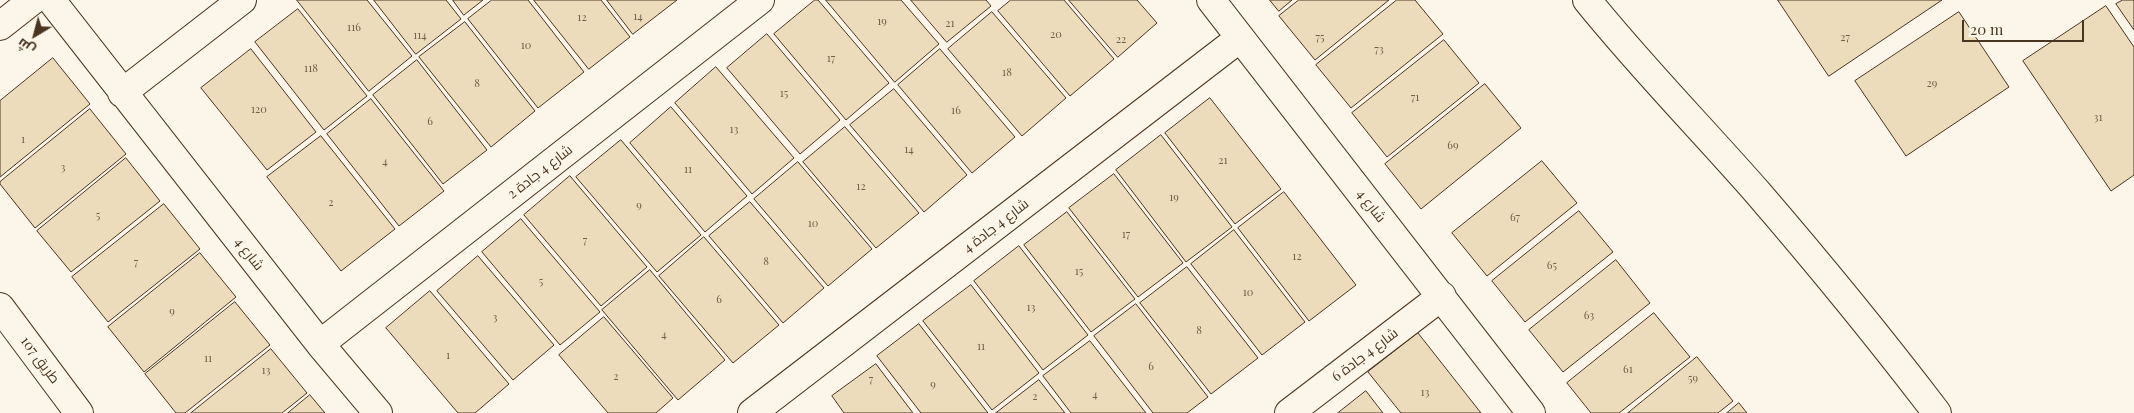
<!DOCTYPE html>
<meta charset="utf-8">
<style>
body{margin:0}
#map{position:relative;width:2134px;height:413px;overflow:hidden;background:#fbf6e9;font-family:"Playfair Display",Cairo,serif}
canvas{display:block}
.north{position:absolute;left:10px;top:10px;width:50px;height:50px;-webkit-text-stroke:4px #fbf6e9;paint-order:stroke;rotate:217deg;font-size:14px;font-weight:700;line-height:20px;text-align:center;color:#4a3520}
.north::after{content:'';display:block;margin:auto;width:18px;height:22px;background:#4a3520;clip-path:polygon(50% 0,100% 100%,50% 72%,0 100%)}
.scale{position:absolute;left:1962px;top:20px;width:122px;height:22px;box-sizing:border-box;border:2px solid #4a3520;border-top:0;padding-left:6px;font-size:15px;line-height:18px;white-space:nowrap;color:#4a3520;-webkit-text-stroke:4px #fbf6e9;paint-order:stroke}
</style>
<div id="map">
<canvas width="2134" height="413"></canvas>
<div class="north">ش</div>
<div class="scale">20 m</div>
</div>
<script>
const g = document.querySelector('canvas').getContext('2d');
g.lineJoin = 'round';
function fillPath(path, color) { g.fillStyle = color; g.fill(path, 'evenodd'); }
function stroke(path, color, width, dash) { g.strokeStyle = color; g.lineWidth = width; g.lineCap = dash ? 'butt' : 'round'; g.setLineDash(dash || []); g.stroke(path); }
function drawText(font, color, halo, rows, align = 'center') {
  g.font = font + ' "Playfair Display",Cairo,serif'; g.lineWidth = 4; g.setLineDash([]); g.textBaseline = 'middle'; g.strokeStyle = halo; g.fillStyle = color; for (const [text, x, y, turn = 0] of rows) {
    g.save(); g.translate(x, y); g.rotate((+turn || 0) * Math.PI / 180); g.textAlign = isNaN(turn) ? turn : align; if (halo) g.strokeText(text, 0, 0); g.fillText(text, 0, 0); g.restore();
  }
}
const building = new Path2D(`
 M297,0h70l45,56 -43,35z
 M374,0h72l15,19 -45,35z
 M453,0h30l-19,15z
 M492,0h36l56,72 -46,36 -70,-89z
 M534,0h67l29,37 -41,32z
 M607,0h70l-44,34z
 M815,0h3l71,83 -43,37 -72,-86z
 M826,0h75l38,44 -44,38z
 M911,0h75l5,6 -44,36z
 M1011,0h53l50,59 -44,37 -72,-85z
 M1069,0h68l20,23 -39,34z
 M1270,0h22l-13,11z
 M1299,0h90l-74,60 -36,-44z
 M1397,0h18l28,34 -92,74 -35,-43z
 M1778,0h164l-113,76z
 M2123,0h11v30l-18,-26z
 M2106,6l28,41v128l-23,16 -88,-130z
 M298,9l69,87 -43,34 -69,-88z
 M992,12l74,86 -44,38 -74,-87z
 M1959,12l50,75 -103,69 -51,-75z
 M465,22l70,89 -44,36 -72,-90z
 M767,34l73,86 -40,34 -73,-86z
 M1444,40l35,43 -92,74 -35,-44z
 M251,49l65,83 -49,38 -66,-82z
 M940,49l75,88 -43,36 -74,-88z
 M53,58l37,46 -90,73v-76z
 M417,60l70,90 -44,34 -70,-89z
 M716,67l78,91 -42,36 -77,-91z
 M1485,84l36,44 -100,81 -36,-45z
 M894,89l73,86 -43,37 -74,-87z
 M1210,98l71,91 -46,35 -70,-91z
 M371,99l73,92 -45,35 -72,-92z
 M671,107l76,89 -42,36 -75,-89z
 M90,109l36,45 -91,74 -35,-44v-2z
 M845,127l74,86 -43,35 -73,-86z
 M1161,135l71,92 -46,35 -70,-92z
 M321,136l74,93 -54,42 -74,-94z
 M621,140l80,95 -44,37 -81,-95z
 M126,158l34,43 -89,71 -34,-41z
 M1542,161l35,42 -90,73 -35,-43z
 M798,162l74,87 -44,37 -74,-87z
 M1114,174l69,89 -45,34 -69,-89z
 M570,176l77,91 -46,39 -77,-91z
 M1284,192l72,93 -47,36 -71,-93z
 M750,202l74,86 -41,35 -74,-87z
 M164,204l36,45 -92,73 -36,-45z
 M1579,211l34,41 -88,70 -33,-41z
 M1067,212l68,87 -44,33 -67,-87z
 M521,219l79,93 -40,33 -78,-93z
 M1234,230l71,92 -43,33 -71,-91z
 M704,237l75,88 -46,38 -74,-87z
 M1019,246l69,89 -45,35 -69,-89z
 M200,253l36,44 -92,75 -36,-45z
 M478,256l76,89 -41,35 -76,-89z
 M1616,260l34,43 -87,69 -34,-42z
 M1187,267l71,91 -47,36 -71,-91z
 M650,270l75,90 -47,40 -76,-90z
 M971,285l68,88 -47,37 -69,-89z
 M430,291l79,93 -34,29h-17l-72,-85z
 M235,302l35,43 -85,68h-9l-31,-39z
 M1136,304l72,93 -21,16h-34l-59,-77z
 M1654,313l36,44 -71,56h-28l-24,-30z
 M604,317l69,81 -17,15h-48l-49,-58z
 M919,324l69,89h-67l-44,-57z
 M1418,333l63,80h-80l-33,-41z
 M1090,341l56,72h-75l-28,-37z
 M271,349l36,44 -25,20h-91z
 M1697,357l36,44 -15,12h-90z
 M876,364l37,49h-69l-12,-17z
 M1039,380l26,33h-69z
 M1366,391l17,22h-45z
 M310,395l15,18h-37z
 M1739,403l8,10h-20z`);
const minor = new Path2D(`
 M51,0l269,344 58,69
 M1211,0l320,413
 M1587,0c54,67 114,128 171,193 62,72 121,144 179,220
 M0,26l33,-26
 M122,93l120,-93
 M0,307l79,106
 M320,344l440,-344
 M752,413l488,-375
 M1289,413l153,-117`);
const numberNames = [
 ["14",638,17],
 ["12",582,18],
 ["19",882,22],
 ["21",950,24],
 ["116",354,28],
 ["20",1056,35],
 ["114",420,36],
 ["75",1320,38],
 ["27",1845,38],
 ["22",1121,40],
 ["10",526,46],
 ["73",1379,50],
 ["17",831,59],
 ["118",311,69],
 ["18",1007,73],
 ["8",477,84],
 ["29",1932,84],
 ["15",784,94],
 ["71",1415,98],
 ["120",259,110],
 ["16",956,111],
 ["31",2098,118],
 ["6",430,122],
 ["13",734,130],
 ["1",23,140],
 ["69",1453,146],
 ["14",909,150],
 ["21",1223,161],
 ["4",385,162],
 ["3",63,168],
 ["11",688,170],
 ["12",861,187],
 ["19",1174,198],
 ["2",331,203],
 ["9",639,206],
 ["5",98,216],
 ["67",1515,218],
 ["10",813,224],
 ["17",1126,235],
 ["7",585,241],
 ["12",1297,257],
 ["8",766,262],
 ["7",136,263],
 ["65",1552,266],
 ["15",1079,272],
 ["5",541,282],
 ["10",1248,293],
 ["6",719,300],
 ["13",1031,308],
 ["9",172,312],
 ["63",1589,316],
 ["3",495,318],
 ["8",1199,331],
 ["4",664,335],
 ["11",981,347],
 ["1",448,356],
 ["11",208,359],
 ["6",1151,367],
 ["61",1628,370],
 ["13",266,371],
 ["2",616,377],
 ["59",1693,379],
 ["7",871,380],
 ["9",933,385],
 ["13",1425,393],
 ["4",1095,395],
 ["2",1035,397]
];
const streetNames = [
 ["شارع 4 جادة 2",540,172,-38],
 ["شارع 4",1371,206,52],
 ["شارع 4 جادة 4",996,226,-38],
 ["شارع 4",249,254,52],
 ["شارع 4 جادة 6",1365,355,-37],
 ["طريق 107",40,360,53]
];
fillPath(building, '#ecdcbc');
stroke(building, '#4a3520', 1);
stroke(minor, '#4a3520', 30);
stroke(minor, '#fbf6e9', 28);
drawText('11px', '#725f47', null, numberNames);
drawText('14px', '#4a3520', '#fbf6e9', streetNames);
</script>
